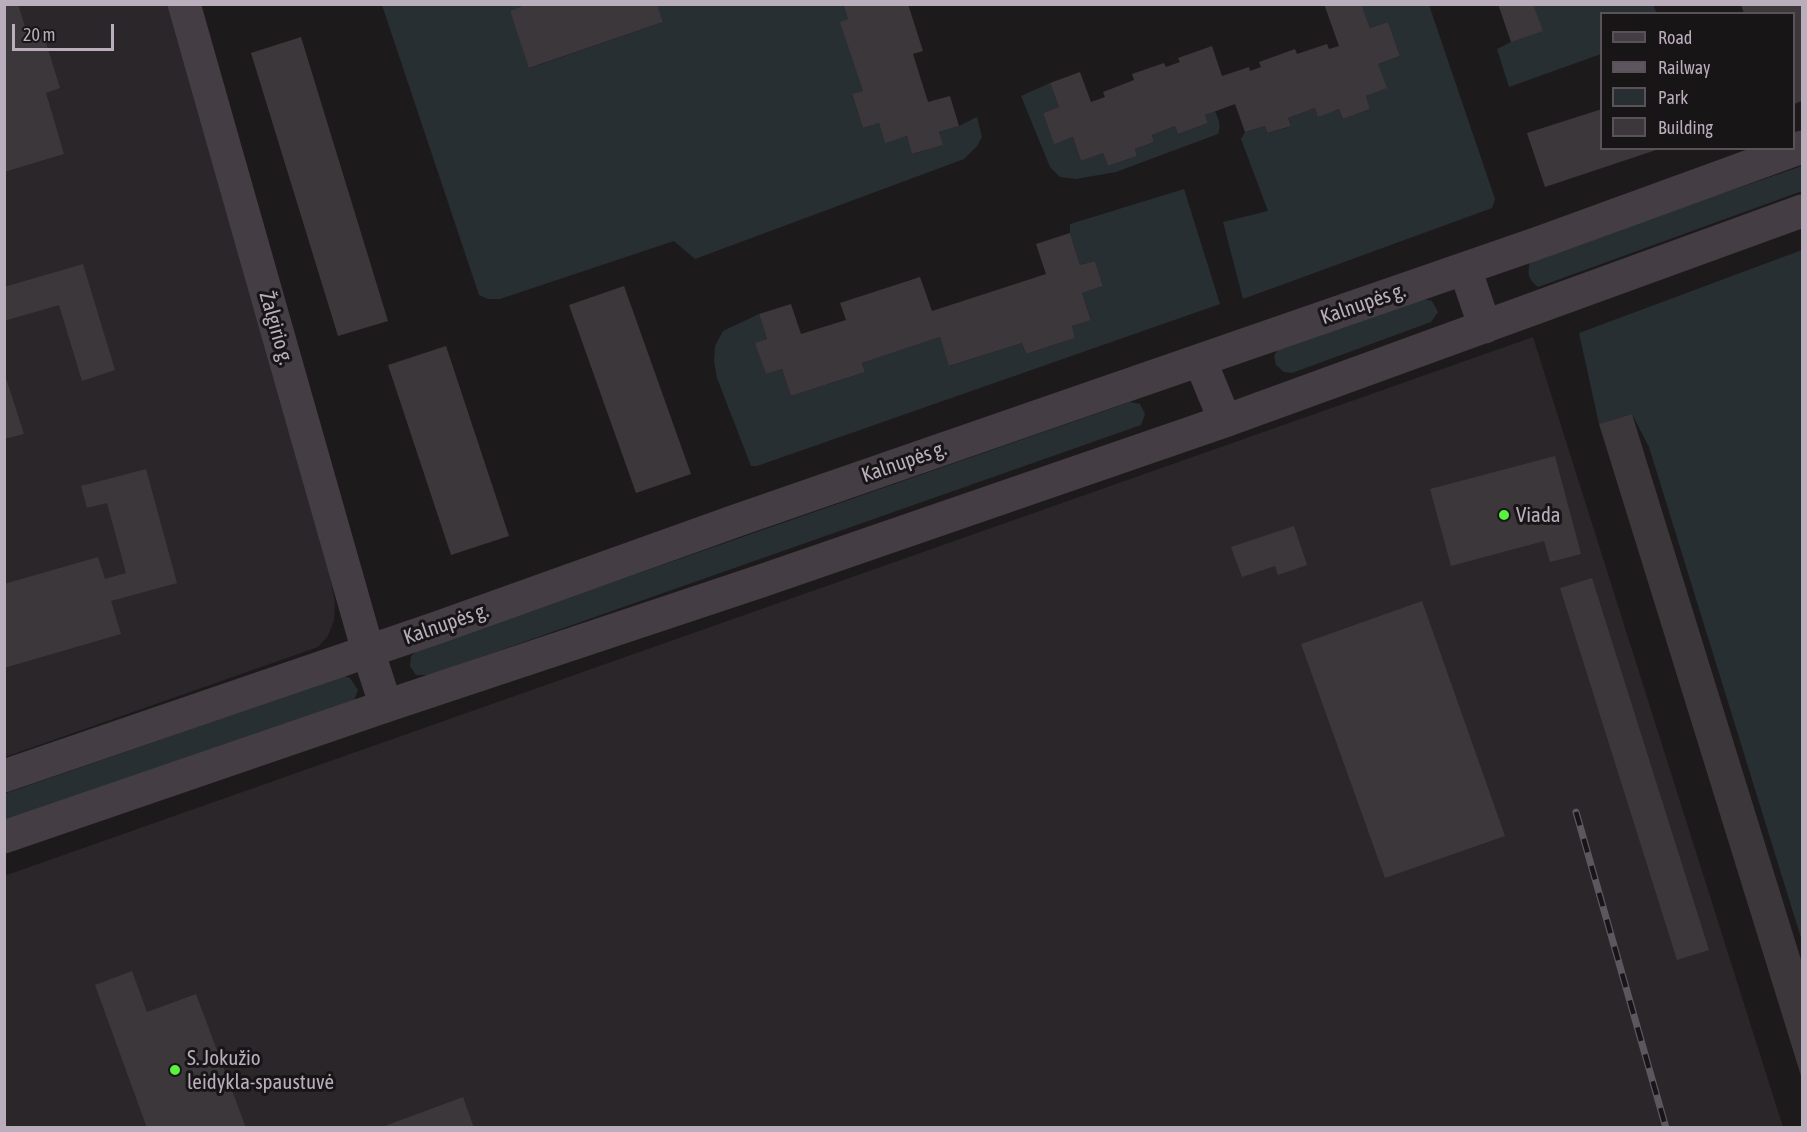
<!DOCTYPE html>
<meta charset="utf-8">
<style>
body{margin:0}
#map{position:relative;width:1807px;height:1132px;overflow:hidden;background:#1d1a1c;font-family:"Asap Condensed",sans-serif}
canvas{display:block}
.frame{position:absolute;inset:0;border:6px solid #baadbc;pointer-events:none}
.legend{position:absolute;left:1600px;top:12px;width:195px;height:138px;box-sizing:border-box;background:#181517;border:2px solid #595259;margin:0;padding:8px 10px;list-style:none;font-size:18px;color:#baadbc}
.legend li{display:flex;align-items:center;gap:12px;height:30px}
.legend b{width:30px;border:2px solid #595259}
.scale{position:absolute;left:12px;top:24px;width:102px;height:27px;box-sizing:border-box;border:3px solid #baadbc;border-top:0;padding-left:8px;font-size:18px;line-height:21px;white-space:nowrap;color:#baadbc;-webkit-text-stroke:4px #181517;paint-order:stroke}
</style>
<div id="map">
<canvas width="1807" height="1132"></canvas>
<div class="frame"></div>
<ul class="legend">
<li><b style="height:8px;background:#443d44"></b>Road</li>
<li><b style="height:8px;background:#5e565f"></b>Railway</li>
<li><b style="height:16px;background:#282f32"></b>Park</li>
<li><b style="height:16px;background:#3c373b"></b>Building</li>
</ul>
<div class="scale">20 m</div>
</div>
<script>
const g = document.querySelector('canvas').getContext('2d');
g.lineJoin = 'round';
function fillPath(path, color) { g.fillStyle = color; g.fill(path, 'evenodd'); }
function stroke(path, color, width, dash) { g.strokeStyle = color; g.lineWidth = width; g.lineCap = dash ? 'butt' : 'round'; g.setLineDash(dash || []); g.stroke(path); }
function drawText(font, color, halo, rows, align = 'center') {
  g.font = font + ' "Asap Condensed",sans-serif'; g.lineWidth = 6; g.setLineDash([]); g.textBaseline = 'middle'; g.strokeStyle = halo; g.fillStyle = color; for (const [text, x, y, turn = 0] of rows) {
    g.save(); g.translate(x, y); g.rotate((+turn || 0) * Math.PI / 180); g.textAlign = isNaN(turn) ? turn : align; if (halo) g.strokeText(text, 0, 0); g.fillText(text, 0, 0); g.restore();
  }
}
const built = new Path2D(`
 M4,5h163l117,407 47,169 4,22 -1,17 -6,16 -10,11 -313,110z
 M1533,337l250,790h-1778l-1,-251z`);
const green = new Path2D(`
 M382,5h146l-18,6 20,57 133,-46 -6,-17h186l5,14 -7,3 22,69 -11,4 11,33 16,-5 6,19 22,-6 6,18 29,-9 -3,-13 20,-6 18,-9 5,20 -5,9 -13,13 -269,100 -21,-18 -174,58h-12l-9,-4z
 M1361,5h68l66,194 -3,9 -249,91 -20,-77 45,-11 -27,-72 4,-7 20,-6 4,7 22,-7 -3,-8 27,-10 3,8 21,-7 4,10 27,-10 -4,-13 20,-8 -8,-24 22,-8 -12,-34 -18,6z
 M1533,5h120l4,8 -55,1 -1,40 -92,33 -12,-38 14,-7z
 M1050,83l9,24 -16,6 11,30 19,-6 8,24 22,-8 5,13 29,-10 -2,-7 19,-7 -2,-7 23,-9 3,8 30,-11 -3,-8 10,-4c4,9 6,14 3,23l-102,38 -40,7 -16,-2 -10,-10 -29,-71z
 M1802,166v25l-264,96c-11,-9 -11,-15 -7,-28z
 M1184,189l36,115 -463,162h-6l-34,-88 -3,-17 1,-15 8,-15 36,-17 8,25 -11,4 10,31 16,-5 9,27 74,-24 -3,-9 78,-26 10,29 72,-23 4,11 49,-16 -3,-12 19,-7 -9,-26 21,-7 -8,-25 -15,4 -10,-32v-9z
 M1802,250v691l-153,-494 -17,-33 -33,10 -20,-91z
 M1424,299l8,2 6,11 -7,10 -139,51 -8,-1 -8,-7 -2,-9 4,-7z
 M1130,402l10,2 5,10 -4,11 -711,250h-14l-6,-9 1,-10 7,-6z
 M344,676l6,2 8,12 -5,13 -348,120 -1,-29z`);
const building = new Path2D(`
 M4,4h14l11,36 15,-4 16,52 -14,5 18,61 -60,18z
 M528,4h129l6,18 -134,46 -19,-57z
 M843,4h65l15,47 -10,3 15,48 22,-6 9,30 -20,6 4,13 -31,9 -5,-18 -22,7 -6,-20 -16,5 -11,-34 11,-3 -23,-69 8,-3z
 M1324,4h37l9,24 18,-6 12,34 -22,8 9,24 -21,8 4,13 -27,10 -4,-10 -21,8 -3,-9 -27,10 3,8 -23,7 -3,-7 -20,6 -10,-28 -30,11 3,8 -30,11 -3,-8 -23,9 2,7 -19,7 2,7 -29,10 -5,-13 -22,8 -8,-24 -19,7 -11,-31 16,-6 -9,-24 30,-11 11,30 14,-5 -2,-5 31,-12 -2,-6 32,-11 2,4 14,-5 -2,-4 34,-12 10,30 27,-9 1,4 11,-4 -2,-5 36,-13 2,5 30,-10 2,5 10,-3z
 M1498,4h35l10,27 -32,11z
 M1741,4h60l1,5v92l-8,3v-90h-50z
 M301,37l87,284 -50,15 -87,-283z
 M1602,109v39l57,1 -114,38 -18,-54z
 M1070,233l10,32 15,-4 8,25 -21,7 9,27 -19,6 3,12 -49,16 -4,-11 -73,23 -9,-29 -78,26 3,9 -74,24 -9,-27 -16,5 -11,-31 12,-4 -8,-25 32,-10 10,30 45,-14 -6,-17 80,-26 12,34 114,-37 -10,-30z
 M83,264l32,106 -33,11 -23,-76 -55,16v-34z
 M624,286l67,188 -55,19 -67,-188z
 M446,346l63,190 -58,19 -63,-190z
 M4,372l20,62 -20,5z
 M1632,414l170,549v116l-203,-655z
 M1555,456l26,98 -31,8 -6,-21 -93,25 -21,-77z
 M146,469l31,114 -66,18 10,33 -117,34v-84l94,-27 7,22 21,-6 -19,-70 -20,5 -6,-22z
 M1294,526l13,39 -29,10 -3,-9 -33,11 -11,-30z
 M1592,578l117,372 -32,10 -117,-372z
 M1422,601l83,235 -120,42 -84,-234z
 M132,971l15,41 49,-18 50,134h-99l-52,-143z
 M463,1097l11,31h-92v-1z`);
const street = new Path2D(`
 M184,4l184,647 18,55
 M1465,269l20,58
 M1200,360l25,61
 M4,776l435,-149 299,-107 800,-277 264,-96
 M4,837l382,-131 375,-125 464,-160 577,-210`);
const rail = new Path2D(`
 M1576,812l90,316`);
const markers = [
 [1504,515,6,"#59f23d"],
 [175,1070,6,"#59f23d"]
];
const streetNames = [
 ["Kalnupės g.",1363,304,-19],
 ["Žalgirio g.",276,328,74],
 ["Kalnupės g.",904,462,-19],
 ["Kalnupės g.",446,624,-19]
];
const poiNames = [
 ["Viada",1516,515],
 ["S. Jokužio",187,1058],
 ["leidykla-spaustuvė",187,1082]
];
fillPath(built, '#2a2629');
fillPath(green, '#282f32');
fillPath(building, '#3c373b');
stroke(street, '#443d44', 33);
stroke(rail, '#5e565f', 7);
stroke(rail, '#181517', 4.5, [14]);
for (const [x, y, r, color] of markers) { const dot = new Path2D(); dot.arc(x, y, r, 0, 2 * Math.PI); g.fillStyle = color; g.fill(dot); stroke(dot, '#181517', 2); }
drawText('21px', '#baadbc', '#181517', streetNames);
drawText('21px', '#baadbc', '#181517', poiNames, 'left');
</script>
